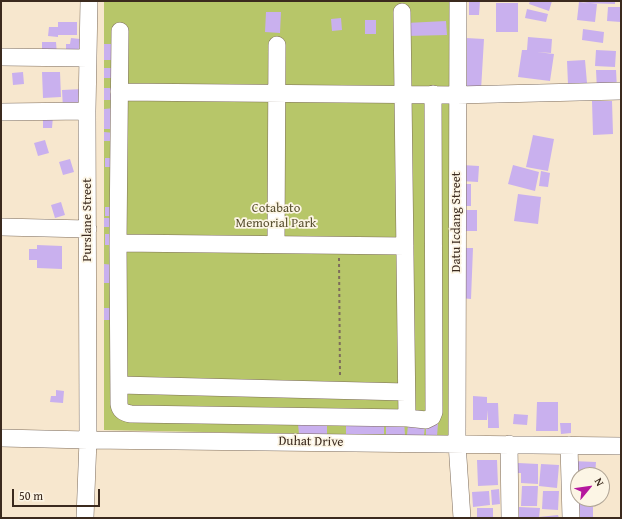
<!DOCTYPE html>
<style>
body{margin:0}
#map{position:relative;width:622px;height:519px;overflow:hidden;background:#f7e7ce;font-family:"Gentium Book Plus",serif}
canvas{display:block}
.frame{position:absolute;inset:0;border:2px solid #3b2a1e;pointer-events:none}
.north{position:absolute;left:570px;top:467px;width:40px;height:40px;box-sizing:border-box;background:#fcf5e5;border:1px solid #afa495;border-radius:50%;rotate:61deg;font-size:11px;font-weight:700;line-height:16px;text-align:center;color:#3b2a1e}
.north::after{content:'';display:block;margin:auto;width:14px;height:18px;background:#b5179e;clip-path:polygon(50% 0,100% 100%,50% 72%,0 100%)}
.scale{position:absolute;left:12px;top:489px;width:88px;height:18px;box-sizing:border-box;border:2px solid #3b2a1e;border-top:0;padding-left:5px;font-size:12px;line-height:14px;white-space:nowrap;color:#3b2a1e;-webkit-text-stroke:3px #fcf5e5;paint-order:stroke}
</style>
<div id="map">
<canvas width="622" height="519"></canvas>
<div class="frame"></div>
<div class="north">N</div>
<div class="scale">50 m</div>
</div>
<script>
const g = document.querySelector('canvas').getContext('2d');
g.lineJoin = 'round';
function fillPath(path, color) { g.fillStyle = color; g.fill(path, 'evenodd'); }
function stroke(path, color, width, dash) { g.strokeStyle = color; g.lineWidth = width; g.lineCap = dash ? 'butt' : 'round'; g.setLineDash(dash || []); g.stroke(path); }
function drawText(font, color, halo, rows, align = 'center') {
  g.font = font + ' "Gentium Book Plus",serif'; g.lineWidth = 3.5; g.setLineDash([]); g.textBaseline = 'middle'; g.strokeStyle = halo; g.fillStyle = color; for (const [text, x, y, turn = 0] of rows) {
    g.save(); g.translate(x, y); g.rotate((+turn || 0) * Math.PI / 180); g.textAlign = isNaN(turn) ? turn : align; if (halo) g.strokeText(text, 0, 0); g.fillText(text, 0, 0); g.restore();
  }
}
const green = new Path2D(`
 M192,1h257l1,436 -346,-7v-428z`);
const building = new Path2D(`
 M469,1h11l-1,14h-10z
 M530,1h22l-3,10 -20,-7z
 M583,1h32v3l-32,-1z
 M579,2l18,2 -2,18 -18,-2z
 M496,3h22v29h-22z
 M608,7h13v15l-14,-1z
 M527,9l21,5 -2,8 -21,-4z
 M266,12h15l-1,21 -15,-1z
 M341,18l1,12 -10,1 -1,-12z
 M365,20h11v14h-11z
 M446,21l1,14 -40,1 -1,-13z
 M58,22h19v13h-19v2l-10,-1 1,-9h9z
 M583,29l21,3 -1,11 -21,-3z
 M528,37l24,2 -1,14 -14,-1 17,2 -4,27 -32,-4 4,-27h5z
 M71,38l9,1 -2,16 -7,-1 -1,-5h-4v-5h4z
 M466,38l18,1 -3,51h-17z
 M42,42h14l1,13h-15z
 M104,44h10v16h-10z
 M596,50l20,1 -1,16 -20,-1z
 M585,60l2,23 -19,1 -1,-23z
 M104,68h12v10h-12z
 M596,70h20l1,19 -20,1z
 M23,72l1,12 -11,1 -1,-12z
 M42,72h18l1,25 -18,1z
 M104,88h8v12h-8z
 M83,89v20h-20l-1,-19z
 M592,101h20l1,33 -20,1z
 M115,108v21h-11v-20z
 M43,116h10l-1,12h-9z
 M104,132l11,1v8h-11z
 M533,135l21,4 -6,32 -22,-4z
 M45,140l4,13 -11,3 -4,-13z
 M105,158h11v9h-11z
 M70,159l4,13 -11,3 -4,-13z
 M462,165l17,1 -1,16 -17,-1z
 M513,165l26,7 -4,19 -27,-7z
 M541,171l9,2 -2,14 -9,-1z
 M459,184h12v22h-13z
 M518,194l23,3 -3,27 -24,-3z
 M61,202l4,13 -10,3 -4,-13z
 M105,207h12v9h-12z
 M461,210h16v21h-16z
 M104,218h12v9h-12z
 M105,234h11v11h-11z
 M37,245l25,1v23l-25,-1v-8h-8v-11h8z
 M464,248h9l-2,51 -10,-1z
 M104,264l11,1v18h-11z
 M104,308h11v12h-11z
 M56,390l8,1 -1,12 -13,-1 1,-6h5z
 M473,396l14,1v6h11l1,25h-11v-18l-1,10h-14z
 M537,402h21v29h-22z
 M514,414l14,1 -1,10 -14,-1z
 M346,421h38v13h-38z
 M404,421l1,14 -19,1v-14z
 M560,423h11v10l-10,1z
 M298,424h29v10h-28z
 M426,424h12l-1,12h-11z
 M408,425h17l-1,10h-17z
 M477,460h20l1,25 -20,1z
 M572,461l24,1 -1,13h-17z
 M518,463l20,1v20l-17,-1v-10h-3z
 M541,464l18,1 -2,23 -18,-2z
 M522,486h16l-1,20h-16z
 M499,489l1,15 -8,1 -1,-15z
 M489,491l1,14 -17,2 -1,-15z
 M543,491h16l-1,19 -16,-1z
 M574,502h19v16h-19z
 M519,507l21,1 -1,10h-20z
 M477,508h16v10h-16z
 M558,515l1,3h-20v-1z`);
const path = new Path2D(`
 M339,258l1,118`);
const minor = new Path2D(`
 M458,1l-1,442 5,75
 M120,31l-2,212 1,161c1,7 5,9 12,10l276,4 -5,-406
 M1,57l87,1
 M119,92l338,3 164,-4
 M1,112l86,-1
 M1,227l87,2
 M118,243l287,3
 M276,244l1,-199
 M119,385l287,7
 M407,418l19,2 6,-3 2,-5 -1,-318
 M1,438l87,2 533,6
 M509,444l1,74
 M569,445l2,73
 M85,518l3,-78 -1,-329 2,-110`);
const parkNames = [
 ["Cotabato",276,209],
 ["Memorial Park",276,224]
];
const streetNames = [
 ["Purslane Street",88,220,-90],
 ["Datu Icdang Street",457,222,-90],
 ["Duhat Drive",311,442,1]
];
fillPath(green, '#b7c669');
fillPath(building, '#c9b0ee');
stroke(minor, '#7d6c5c', 18);
stroke(path, '#7d6c5c', 2, [3, 3]);
stroke(minor, '#fff', 17);
drawText('13px', '#5a5131', '#fcf5e5', parkNames);
drawText('13px', '#3b2a1e', '#fcf5e5', streetNames);
</script>
